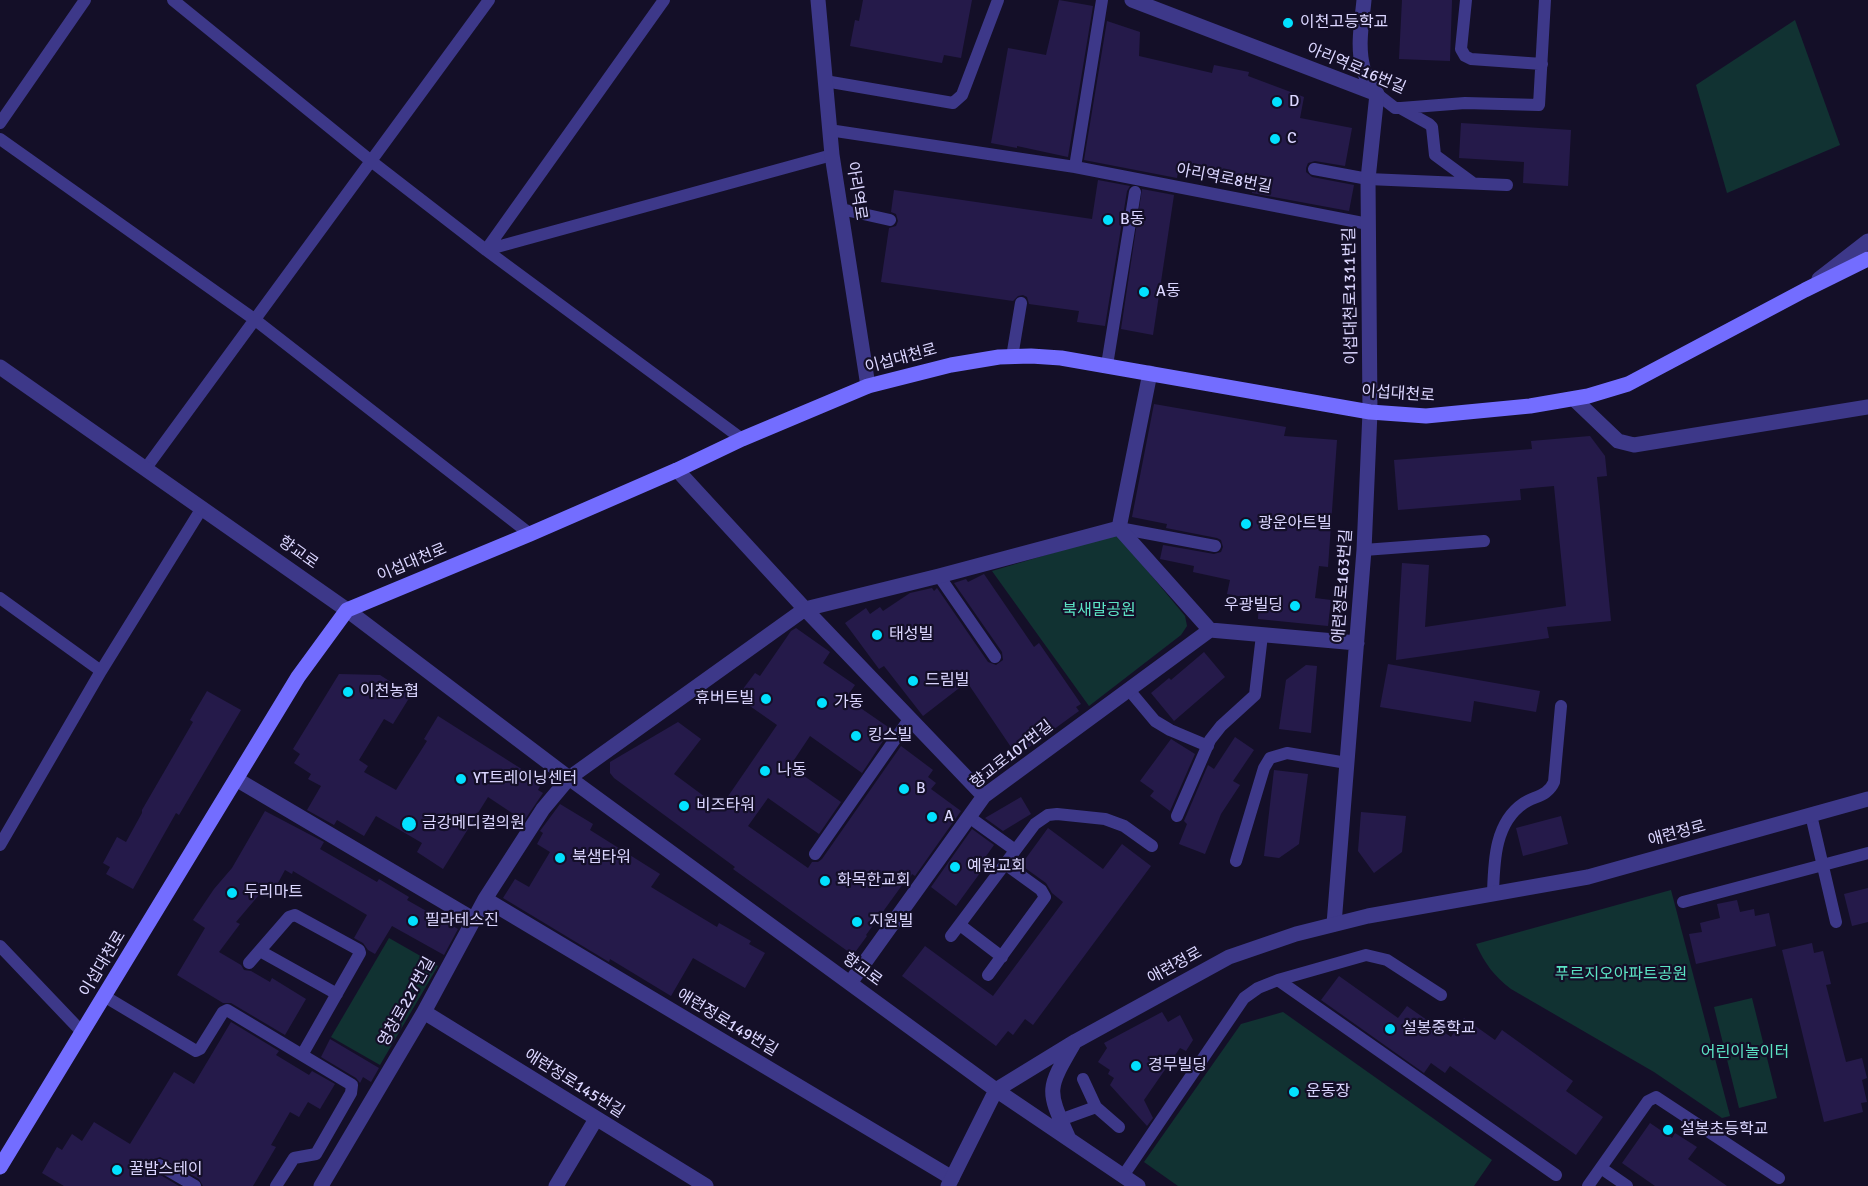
<!DOCTYPE html>
<meta charset="utf-8">
<style>
body{margin:0}
canvas{display:block;background:#140f28}
</style>
<canvas width="1868" height="1186"></canvas>
<script>
const g = document.querySelector('canvas').getContext('2d');
g.lineJoin = 'round';
function fillPath(path, color) { g.fillStyle = color; g.fill(path, 'evenodd'); }
function stroke(path, color, width, dash) { g.strokeStyle = color; g.lineWidth = width; g.lineCap = dash ? 'butt' : 'round'; g.setLineDash(dash || []); g.stroke(path); }
function drawText(font, color, halo, rows, align = 'center') {
  g.font = font + ' Signika,"Noto Sans KR",sans-serif'; g.lineWidth = 4.5; g.setLineDash([]); g.textBaseline = 'middle'; g.strokeStyle = halo; g.fillStyle = color; for (const [text, x, y, turn = 0] of rows) {
    g.save(); g.translate(x, y); g.rotate((+turn || 0) * Math.PI / 180); g.textAlign = isNaN(turn) ? turn : align; if (halo) g.strokeText(text, 0, 0); g.fillText(text, 0, 0); g.restore();
  }
}
const green = new Path2D(`
 M1795,20l45,125 -113,48 -31,-108z
 M1117,534l68,82 2,10 -6,9 -92,71 -97,-135z
 M1671,890l59,226 -8,2 -68,-46 -143,-83c-17,-13 -26,-25 -35,-45z
 M389,938l49,28 -58,99 -49,-28z
 M1752,998l25,100 -38,10 -25,-101z
 M1283,1012l209,148 -18,26h-296l-34,-24 97,-138z`);
const building = new Path2D(`
 M863,0h109l-11,58 -17,-3 -2,8 -92,-17 5,-26 4,1z
 M1059,0l34,6 -25,151 -51,-11v2l-26,-5 17,-95 38,7z
 M1402,0h50l-2,61 -51,-2z
 M1107,21l33,11 -1,24 73,17 2,-8 35,7 -1,4 56,21 -4,21 52,10 -7,38 -30,-5 -7,2 -2,5v4l6,5 42,8 -5,26 -97,-18 1,-7 -75,-14 -1,6 -93,-18z
 M1461,123l110,7 -3,56 -45,-3 1,-21 -65,-4z
 M1098,180l32,6 -3,5 -22,135 -28,-4 2,-11 -50,-7 -2,-7 -4,-2 -5,1 -5,5 -132,-19 8,-54 7,-2 2,-5 -2,-7 -5,-2 3,-22 198,29z
 M1142,189l32,6 -21,140 -32,-6z
 M1154,404l132,23 -2,9 53,4 -9,127 -9,-1 -4,32 16,2 -3,26 -70,-7 1,-19 -32,-6 3,-14 -37,-8 1,-6 -34,-7 3,-14 51,9 7,-2 2,-5 -2,-7 -4,-2 -51,-10 1,-4 -35,-7z
 M1590,436l15,20 2,20 -10,1 14,144 -64,6 2,11 -153,22 6,-97 27,2 -4,62 141,-21 -12,-120 -34,3 1,11 -123,10 -4,-50 138,-11 -1,-8z
 M984,574l50,73 5,-4 42,61 -5,3 3,4 -62,45 -50,-74 -44,34 -39,-50 -5,3 -34,-46 21,-15 4,6 10,-7 3,4 27,-18 22,-5 2,3 3,-3 51,74 8,3 7,-5 -1,-8 -48,-69 12,-4 2,3z
 M796,628l34,24 -7,11 32,22 -9,13 45,31 -29,44 -52,-37 -20,30 51,36 -22,32 -51,-36 -20,28 60,42 4,-6h6l4,-3 79,-113 32,24 -5,7 8,6 -5,6 30,22 -46,65 -3,-2 -2,4 -2,-1 -42,58 1,1 -14,19 -120,-86 2,-2 -121,-89 -4,-5v-11l68,-40 23,17 -27,35 46,34 57,-83 -40,-28 18,-24 5,3 31,-45z
 M1204,652l21,25 -51,44 -23,-28 18,-15 2,2z
 M1388,664l152,27 -4,21 -62,-11 -3,21 -91,-15z
 M1306,665l11,1 -6,67 -32,-4 7,-49z
 M339,674l41,1 31,20 -18,29 -9,-5 -25,41 9,6 -4,6 32,18 31,-49 -3,-2 14,-23 104,66 -4,8 5,3 -19,28 -36,-24 -45,72 -26,-17 5,-9 -46,-27 -12,20 -27,-16 -3,5 -27,-15 14,-24 -13,-7 3,-5 -17,-11 6,-9 -7,-5z
 M207,691l34,19 -62,105 -3,-2 -43,76 -27,-15 4,-7 -7,-4 14,-26 9,5 16,-29v-3l51,-88 -3,-2z
 M1235,737l19,13 -21,31 7,4 -19,29 -16,40 -26,-10 8,-20 -3,-3 24,-56 6,4z
 M1171,739l24,15 -25,57 -20,-15 4,-5 -14,-10z
 M1274,770l34,4 -9,70 -20,14 -15,-2z
 M1021,797l10,17 -28,17 -18,-13z
 M560,804l33,20 -3,6 70,44 -9,13 66,40 2,-4 32,18 -2,3 16,9 -20,35 -52,-30 -22,38 -61,-37 -1,3 -106,-64 12,-19 14,8 21,-35 -13,-8 6,-11 -3,-2z
 M265,811l59,31 -4,7 57,33 2,-3 30,18 -2,3 51,29 -14,26 -52,-29 -17,28 -7,-4 -5,-7 -9,-5 13,-23 -74,-44 -1,3 -7,-4 -13,24 -8,-5 -28,33 4,2 -21,28 22,13 3,5 7,1 19,11 2,-4 34,21 -21,36 -54,-32h-8l-46,-28 28,-47 -12,-8 21,-31 18,-21z
 M1361,812l45,4 -4,36 -28,21 -16,-22z
 M1561,816l7,28 -45,12 -7,-28z
 M1048,828l55,41 19,-25 29,22 -118,159 -8,-6 -12,16 -5,-4 -12,15 -94,-70 23,-30 68,50 70,-94 -11,-9 -6,-10 -25,-18z
 M972,829l22,16 -10,14 4,3 -32,44 -25,-19z
 M1868,888v34l-16,4 -8,-32z
 M1737,900l3,12 14,-3 1,7 14,-3 7,33 -80,18 -7,-30 13,-2 -2,-9 20,-5 -3,-14z
 M1812,943l2,10 9,-2 8,33 -5,1 20,77 16,-4 5,20 -5,2 5,22 -6,1 2,9 -39,10 -42,-172z
 M1339,976l59,42 9,-12 44,31 13,-19 31,22 7,-10 71,51 -7,10 37,26 -27,38 -126,-89 -5,7 -14,-10 -7,10 -103,-73z
 M1162,1012l6,10 12,-7 13,25 -7,11 -6,-3 -36,52 9,18 -6,8 -37,-41 4,-7 -6,-4 2,-4 -12,-8 9,-14 -3,-5z
 M231,1022l48,29 -3,4 33,20 3,-4 23,13 -15,25 -12,-7 -9,15 -9,-5 -19,33 5,2 -23,39h-50l-4,-7 -39,-22 -8,3v10l27,16h-115l-22,-13 15,-26 5,3 10,-16 10,7 12,-19 36,22 44,-72 20,12z
 M330,1039l49,29 -8,14 -8,-5 -3,6 -4,-5 -35,-21z
 M1650,1123l22,15 3,-5 22,14 -9,12 39,27h-72l-33,-23z`);
const service = new Path2D(`
 M173,0l198,161 115,89 256,189
 M1466,0l-5,49 4,7 6,3 71,5
 M825,81l128,22 9,-8 36,-95
 M1377,94l18,14h6l64,-5 74,2 6,-105
 M1402,109l27,15 3,3 3,28 38,28
 M0,123l85,-123
 M829,130l246,37 293,57
 M0,139l254,180 276,215
 M1075,167l27,-167
 M1314,169l54,10 139,6
 M841,209l49,11
 M486,250l346,-95
 M486,250l178,-250
 M1012,357l9,-54
 M1107,365l28,-173
 M146,468l343,-468
 M1119,528l96,18
 M1364,550l120,-9
 M939,576l56,81
 M0,598l101,73
 M1129,690l26,31 15,9 38,16
 M1811,815l25,107
 M1177,816l33,-76 11,-14 34,-31 7,-60
 M969,817l46,33
 M0,845l101,-174 101,-163
 M815,854l95,-136
 M1236,861l28,-93 6,-10 17,-5 60,10
 M1493,894c1,-31 1,-71 31,-91 11,-7 24,-7 30,-21l7,-76
 M1683,902l185,-49
 M960,925l42,32
 M951,936l84,-112 13,-9 9,-1 48,5 19,7 28,20
 M0,946l82,86
 M260,951l77,43
 M249,963l40,-46 6,-2 64,35 1,3 -58,102
 M988,975l57,-78 -4,-7 -36,-26
 M1278,980l88,-25 21,5 54,35
 M104,996l92,55 4,-2 23,-37 4,-2 125,75 -1,8 -35,61 -22,4 -18,28
 M1083,1079l13,28 23,20
 M1060,1120l36,-13
 M159,1165l36,21
 M1601,1168l26,18
 M1123,1176l121,-178 14,-10 20,-8 278,195
 M1588,1186l60,-85 8,-4 123,81`);
const minor = new Path2D(`
 M818,0l14,155 36,231
 M1132,0l245,94
 M1364,0c-2,22 -7,46 -1,68 2,9 9,18 14,26
 M1150,373l-31,155 91,102
 M1574,399l44,42 16,4 234,-38
 M677,470l128,139 179,187
 M236,779l237,140
 M485,899l467,279
 M1334,924l30,-374 6,-138 -2,-233 9,-85
 M850,983l134,-187 226,-166 147,13
 M424,1012l282,174
 M321,1186l103,-174 61,-113 58,-90 26,-31 236,-169 134,-33 180,-48
 M556,1186l40,-67`);
const tertiary = new Path2D(`
 M1819,279l49,-38
 M0,367l347,243 222,168 427,312 142,96
 M1069,1139c-22,-50 -23,-48 5,-96
 M948,1186l48,-96 80,-49 153,-84 67,-23 72,-18 220,-39 280,-78`);
const secondary = new Path2D(`
 M0,1167l298,-490 49,-67 183,-76 147,-64 65,-31 126,-53 83,-21 48,-8 32,-1 30,2 309,54 56,4 104,-10 58,-10 40,-12 177,-94 63,-31`);
const markers = [
 [1288,23,6,"#02e1ff"],
 [1277,102,6,"#02e1ff"],
 [1275,139,6,"#02e1ff"],
 [1108,220,6,"#02e1ff"],
 [1144,292,6,"#02e1ff"],
 [1246,524,6,"#02e1ff"],
 [1295,606,6,"#02e1ff"],
 [877,635,6,"#02e1ff"],
 [913,681,6,"#02e1ff"],
 [348,692,6,"#02e1ff"],
 [766,699,6,"#02e1ff"],
 [822,703,6,"#02e1ff"],
 [856,736,6,"#02e1ff"],
 [765,771,6,"#02e1ff"],
 [461,779,6,"#02e1ff"],
 [904,789,6,"#02e1ff"],
 [684,806,6,"#02e1ff"],
 [932,817,6,"#02e1ff"],
 [409,824,8,"#02e1ff"],
 [560,858,6,"#02e1ff"],
 [955,867,6,"#02e1ff"],
 [825,881,6,"#02e1ff"],
 [232,893,6,"#02e1ff"],
 [413,921,6,"#02e1ff"],
 [857,922,6,"#02e1ff"],
 [1390,1029,6,"#02e1ff"],
 [1136,1066,6,"#02e1ff"],
 [1294,1092,6,"#02e1ff"],
 [1668,1130,6,"#02e1ff"],
 [117,1170,6,"#02e1ff"]
];
const poiNames = [
 ["이천고등학교",1300,23],
 ["D",1289,102],
 ["C",1287,139],
 ["B동",1120,220],
 ["A동",1156,292],
 ["광운아트빌",1258,524],
 ["우광빌딩",1283,606,"right"],
 ["태성빌",889,635],
 ["드림빌",925,681],
 ["이천농협",360,692],
 ["휴버트빌",754,699,"right"],
 ["가동",834,703],
 ["킹스빌",868,736],
 ["나동",777,771],
 ["YT트레이닝센터",473,779],
 ["B",916,789],
 ["비즈타워",696,806],
 ["A",944,817],
 ["금강메디컬의원",422,824],
 ["북샘타워",572,858],
 ["예원교회",967,867],
 ["화목한교회",837,881],
 ["두리마트",244,893],
 ["필라테스진",425,921],
 ["지원빌",869,922],
 ["설봉중학교",1402,1029],
 ["경무빌딩",1148,1066],
 ["운동장",1306,1092],
 ["설봉초등학교",1680,1130],
 ["꿀밤스테이",129,1170]
];
const streetNames = [
 ["아리역로16번길",1356,69,23],
 ["아리역로8번길",1224,179,11],
 ["아리역로",856,191,81],
 ["이섭대천로1311번길",1351,296,-91],
 ["이섭대천로",901,359,-15],
 ["이섭대천로",1398,394,4],
 ["향교로",298,553,35],
 ["이섭대천로",412,563,-23],
 ["애련정로163번길",1343,586,-86],
 ["향교로107번길",1012,755,-38],
 ["애련정로",1677,834,-15],
 ["이섭대천로",103,964,-59],
 ["애련정로",1175,966,-29],
 ["향교로",862,970,36],
 ["영창로227번길",407,1002,-61],
 ["애련정로149번길",727,1023,31],
 ["애련정로145번길",574,1084,32]
];
const parkNames = [
 ["북새말공원",1099,611],
 ["푸르지오아파트공원",1621,975],
 ["어린이놀이터",1745,1053]
];
fillPath(green, '#113232');
fillPath(building, '#251a4a');
stroke(service, '#3d3889', 12);
stroke(minor, '#3d3889', 15);
stroke(tertiary, '#3d3889', 15);
stroke(secondary, '#736dff', 15);
for (const [x, y, r, color] of markers) { const dot = new Path2D(); dot.arc(x, y, r, 0, 2 * Math.PI); g.fillStyle = color; g.fill(dot); stroke(dot, '#140f28', 2); }
drawText('16px', '#dbd6ff', '#140f28', poiNames, 'left');
drawText('16px', '#dbd6ff', '#140f28', streetNames);
drawText('16px', '#5ce4c5', '#140f28', parkNames);
</script>
